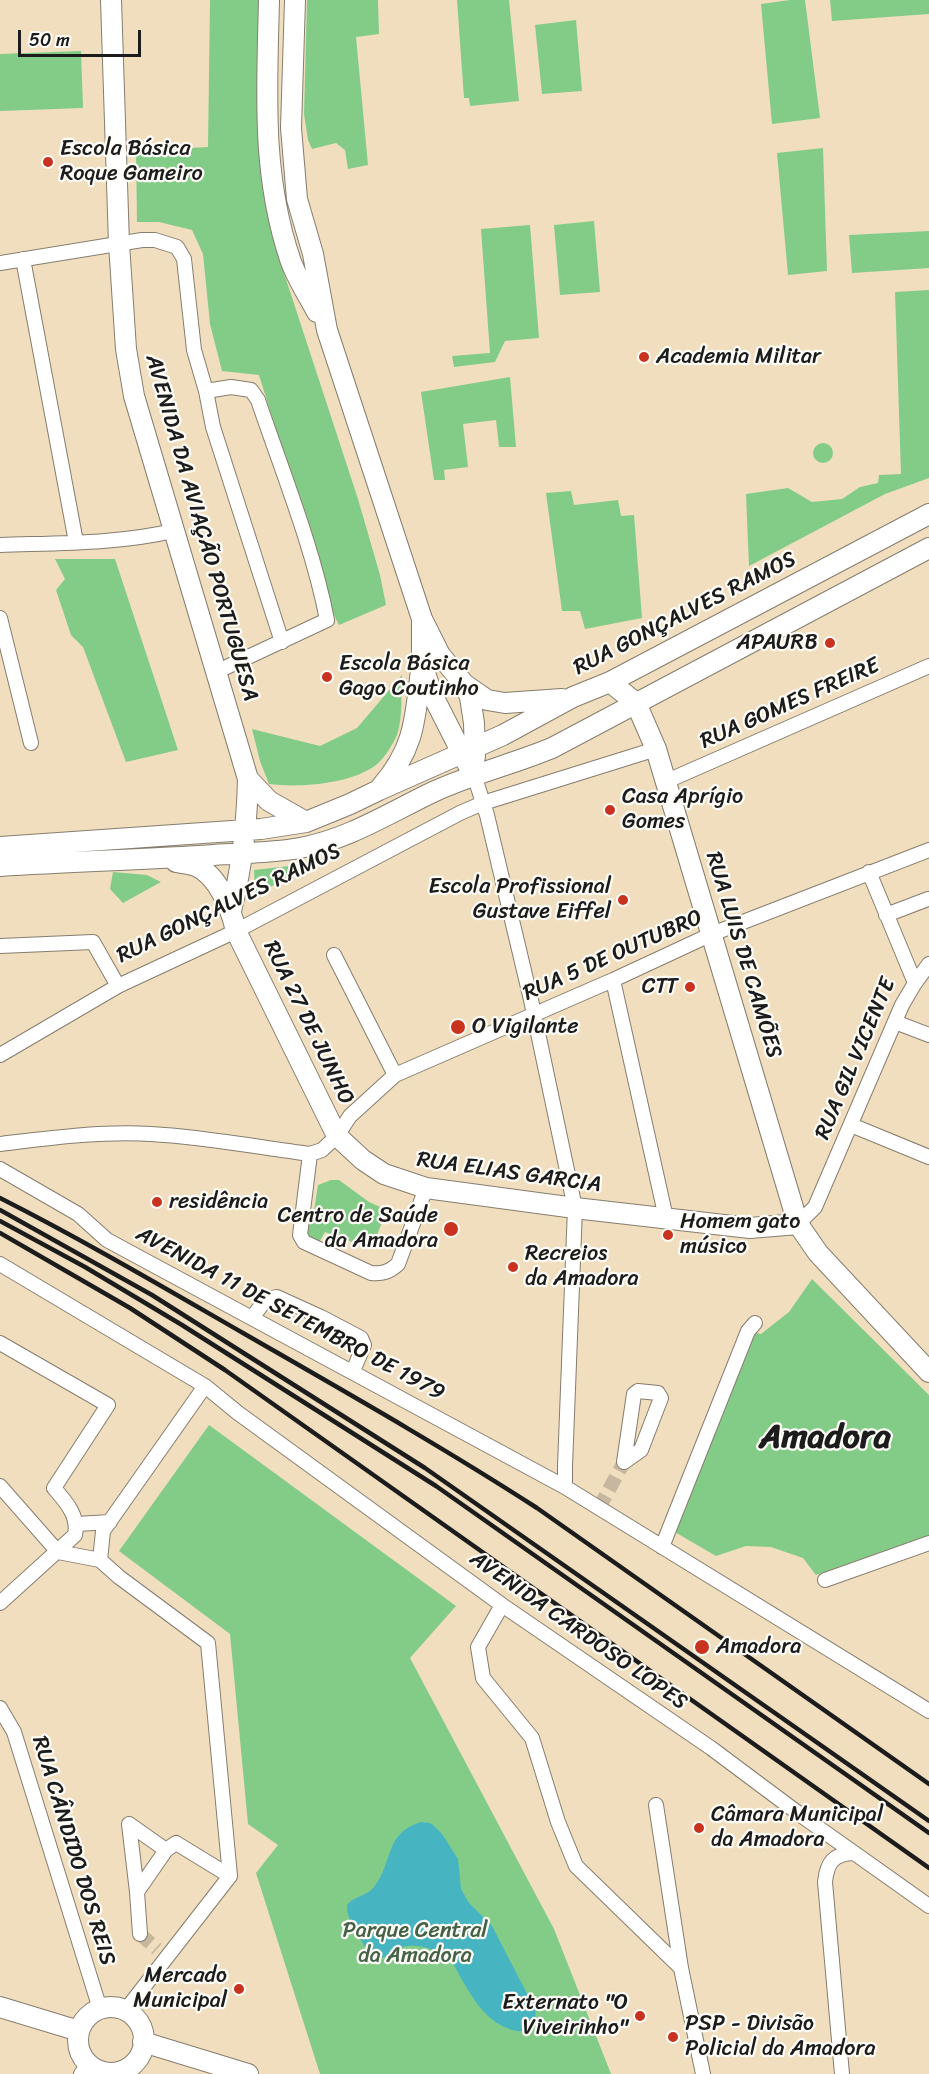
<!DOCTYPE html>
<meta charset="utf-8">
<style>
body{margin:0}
#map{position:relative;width:929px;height:2074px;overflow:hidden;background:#f0debf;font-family:Sriracha,sans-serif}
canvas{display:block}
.scale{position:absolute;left:18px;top:30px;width:123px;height:27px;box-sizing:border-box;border:3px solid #1c1c1c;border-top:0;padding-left:8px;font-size:18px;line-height:21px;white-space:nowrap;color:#1c1c1c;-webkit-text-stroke:4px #fdfcf7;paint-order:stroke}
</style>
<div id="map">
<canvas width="929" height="2074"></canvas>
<div class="scale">50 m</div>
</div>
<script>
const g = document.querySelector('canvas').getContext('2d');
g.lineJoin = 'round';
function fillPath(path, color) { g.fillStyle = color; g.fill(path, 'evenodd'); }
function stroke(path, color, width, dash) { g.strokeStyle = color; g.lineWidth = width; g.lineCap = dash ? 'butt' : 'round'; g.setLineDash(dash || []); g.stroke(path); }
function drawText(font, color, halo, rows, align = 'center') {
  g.font = font + ' Sriracha,sans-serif'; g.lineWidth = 4.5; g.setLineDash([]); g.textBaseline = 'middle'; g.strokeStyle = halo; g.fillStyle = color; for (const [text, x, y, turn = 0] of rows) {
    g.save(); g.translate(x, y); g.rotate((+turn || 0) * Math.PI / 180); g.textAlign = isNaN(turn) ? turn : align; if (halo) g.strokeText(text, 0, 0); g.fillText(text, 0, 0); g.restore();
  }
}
const green = new Path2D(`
 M210,0h59l-7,164 19,100 77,235 22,76 6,30 -47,20 -7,-14 -73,-236 -37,-4 -12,-47 -7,-70 -11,-24 -33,-8h-22l-1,-71 72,-4z
 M307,0h71l1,34 -23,3 12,128 -20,4 -3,-19 -9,-7 -24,6 -4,-9 -4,-26z
 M457,0h52l10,101 -49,5 -1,-8h-5z
 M790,0h15l15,118 -48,6 -11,-120z
 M830,0h99v14l-97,7z
 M576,20l6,71 -40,3 -7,-69z
 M81,51l2,57 -83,3v-57z
 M823,148l4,123 -39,4 -11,-122z
 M594,221l6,71 -40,3 -6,-70z
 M530,225l9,113 -34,3 -10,21 -41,5 -2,-11 38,-3 -9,-124z
 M929,231v37l-77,5 -3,-38z
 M929,290v188l-44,16 -136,72 -3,-72 42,-6 24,14 30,-3 18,-12 18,-4 1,-8 22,-1 -6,-182z
 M510,377l6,70h-17l-3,-27 -33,4 5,43 -24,3 1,10h-11l-13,-88z
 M813 453a10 10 0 1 1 20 0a10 10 0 1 1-20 0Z
 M571,491l3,14 44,-5 3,16 13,-1 8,103 -57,11 -5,-18h-18l-16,-118z
 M55,559h60l63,191 -52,12 -43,-115 -12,-12 -15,-45 9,-11z
 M402,675c-1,19 1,42 -5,60 -4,9 -13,24 -21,30 -25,19 -77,23 -107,19l-9,-23 -8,-32 68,17 37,-18z
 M316,863l-61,32 -1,-25z
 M113,872l34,3 14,7 -38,21 -13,-14z
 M331,1180h8l30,22 18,8 -14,35 -7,2 -41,-15 -7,12 -13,-6 2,-14h5l6,-39z
 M812,1279l117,116v140l-113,40 -13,-17 -32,-11 -25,-1 -30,10 -43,-25 78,-199 10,2 28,-22z
 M209,1425l247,181 -46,52 144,271 57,145h-291l-64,-201 22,-28 -30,-21 -18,-190 -111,-83z`);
const water = new Path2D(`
 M421,1822l9,1 3,2 9,9 16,25 3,30 8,14 23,23 43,83 1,13c-5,8 -15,11 -24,8 -25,-8 -37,-28 -50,-50 -4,-7 -7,-15 -12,-20 -9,-9 -29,-16 -43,-14 -10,1 -23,17 -33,11 -7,-4 -24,-35 -26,-43 -1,-1 -1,-8 -1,-9 7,-9 20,-9 27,-18 20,-26 10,-54 47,-65z`);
const streetTunnel = new Path2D(`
 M599,1508l25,-46
 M140,1934l17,15`);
const street = new Path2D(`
 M23,259l53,283
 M0,263l142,-23h13l22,7 7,12 10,91 12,41 7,36 69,215
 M206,391l25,-4 20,3 7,10c24,71 55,147 69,220l-111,52
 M0,545c57,-2 117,-1 173,-14
 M0,618l31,125
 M474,775l13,40 44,185 44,208 -10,258v21l364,224
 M667,781l262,-115
 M869,872l46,111
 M886,915l42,-16
 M0,946l93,-4 25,44
 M334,955l61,120
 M613,980l53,238
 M895,1022l34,13
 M0,1055l118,-69 118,-55 224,-118 23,-10 173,-54
 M851,1125l78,32
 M0,1144c50,-6 101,-13 151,-10 53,3 106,13 159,20l12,-4 15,-14 13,-20 45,-41 218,-95 99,-46 217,-84
 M310,1154l-10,81 4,7 67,31c12,1 18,-1 27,-9l28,-76
 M0,1169l78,45 29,26 458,247
 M798,1224l17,-17 87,-202 13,-22 14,-19
 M0,1264l205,122 33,27 264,192 209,143 91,68 127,90
 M252,1318l14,-19 11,-2 44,20 40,21 3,7 -11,26
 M0,1343l108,62 -54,83c12,14 25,28 21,47l-75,68
 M638,1391l20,2 3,5 -20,52 -17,12 10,-68z
 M0,1486l58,66 42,8 19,17 89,66 22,233
 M77,1524l33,-2
 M662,1547l86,-216 7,-8
 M100,1560l3,-29 102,-145
 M825,1580l104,-37
 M502,1605l-24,42 5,31 49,60 26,84 18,44 105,102
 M0,1708l14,24 86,277
 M656,1805l25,163 22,106
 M166,1850l-29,42 -8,-68 37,26 10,-7 54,33
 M137,1892l3,42
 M125,2011l105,-135
 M121,2071l1,3
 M81,2074l7,-10
 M842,2074l-17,-192c2,-19 8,-28 28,-29`);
const secondary = new Path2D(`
 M111,0l8,244 7,105 8,47 114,383c-1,45 -6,88 -17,132
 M269,0c-2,89 -8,172 21,259 6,18 18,36 27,53
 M295,0l-4,128 6,71 16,55 14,76 95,289 18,36 24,29 6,13 4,26 1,34
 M422,622v42l10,30 36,71
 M610,682l26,21 20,46 142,475 20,29 111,119
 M464,684l23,16 18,3 57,-4
 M248,779l21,22 37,21
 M381,787c34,-39 34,-68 40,-117
 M0,847l261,-18 45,-7 44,-18 29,-14 124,-55 70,-38 37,-15 319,-168
 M176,862c6,1 14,2 20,4 22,9 35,43 40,65l101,205 26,24 21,14 42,14 149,20 175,20 48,-4
 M0,866c71,-5 142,-6 214,-11 28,-2 57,-2 86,-7 49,-9 89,-35 133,-56 39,-18 80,-28 119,-44l377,-200
 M0,2007l79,24
 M78 2040a33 33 0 1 1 66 0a33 33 0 1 1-66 0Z
 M143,2042l105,32`);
const rail = new Path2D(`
 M0,1198c83,42 163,89 243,135 99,57 198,113 294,175l392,276
 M0,1210l152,85 273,173 504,353
 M0,1221l85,46 97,58 254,161 493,347
 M0,1233l130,75 95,62 704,498`);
const markers = [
 [48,162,6,"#c8321e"],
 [644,357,6,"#c8321e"],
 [830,643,6,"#c8321e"],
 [327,677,6,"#c8321e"],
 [610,810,6,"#c8321e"],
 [623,900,6,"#c8321e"],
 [690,987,6,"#c8321e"],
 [458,1027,8,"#c8321e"],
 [157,1202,6,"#c8321e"],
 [451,1229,8,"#c8321e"],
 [668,1235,6,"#c8321e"],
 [513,1267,6,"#c8321e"],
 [702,1647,8,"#c8321e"],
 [699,1828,6,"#c8321e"],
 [239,1989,6,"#c8321e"],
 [640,2016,6,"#c8321e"],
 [673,2037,6,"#c8321e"]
];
const poiNames = [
 ["Escola Básica",60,149],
 ["Roque Gameiro",60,174],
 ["Academia Militar",656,357],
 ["APAURB",818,643,"right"],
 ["Escola Básica",339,664],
 ["Gago Coutinho",339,689],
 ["Casa Aprígio",622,797],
 ["Gomes",622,822],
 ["Escola Profissional",611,887,"right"],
 ["Gustave Eiffel",611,912,"right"],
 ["CTT",678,987,"right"],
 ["O Vigilante",472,1027],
 ["residência",169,1202],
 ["Centro de Saúde",438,1216,"right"],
 ["da Amadora",438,1241,"right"],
 ["Homem gato",680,1222],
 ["músico",680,1247],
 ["Recreios",525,1254],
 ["da Amadora",525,1279],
 ["Amadora",716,1647],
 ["Câmara Municipal",711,1815],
 ["da Amadora",711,1840],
 ["Mercado",227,1976,"right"],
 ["Municipal",227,2001,"right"],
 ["Externato \"O",628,2003,"right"],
 ["Viveirinho\"",628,2028,"right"],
 ["PSP - Divisão",685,2024],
 ["Policial da Amadora",685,2049]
];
const streetNames = [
 ["AVENIDA DA AVIAÇÃO PORTUGUESA",201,528,74],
 ["RUA GONÇALVES RAMOS",685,614,-27],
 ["RUA GOMES FREIRE",790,704,-24],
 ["RUA GONÇALVES RAMOS",229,904,-26],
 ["RUA LUIS DE CAMÕES",743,955,73],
 ["RUA 5 DE OUTUBRO",613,956,-24],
 ["RUA 27 DE JUNHO",308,1023,64],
 ["RUA GIL VICENTE",856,1059,-67],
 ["RUA ELIAS GARCIA",509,1173,8],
 ["AVENIDA 11 DE SETEMBRO DE 1979",290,1314,28],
 ["AVENIDA CARDOSO LOPES",578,1631,35],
 ["RUA CÂNDIDO DOS REIS",73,1851,73]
];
const parkNames = [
 ["Parque Central",415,1931],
 ["da Amadora",415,1956]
];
const townNames = [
 ["Amadora",825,1438]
];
fillPath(green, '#83cc88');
fillPath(water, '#47b4c2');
stroke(streetTunnel, '#c6b79e', 14, [14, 7]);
stroke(street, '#867d6e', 16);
stroke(secondary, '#867d6e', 22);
stroke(street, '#fff', 14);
stroke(secondary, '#fff', 20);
stroke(rail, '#1c1c1c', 4.5);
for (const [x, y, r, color] of markers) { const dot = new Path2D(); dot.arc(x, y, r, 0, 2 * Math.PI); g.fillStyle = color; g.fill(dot); stroke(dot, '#fdfcf7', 2); }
drawText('22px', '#1c1c1c', '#fdfcf7', poiNames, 'left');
drawText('22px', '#1c1c1c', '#fdfcf7', streetNames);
drawText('22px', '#456247', '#fdfcf7', parkNames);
drawText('bold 34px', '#1c1c1c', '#fdfcf7', townNames);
</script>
